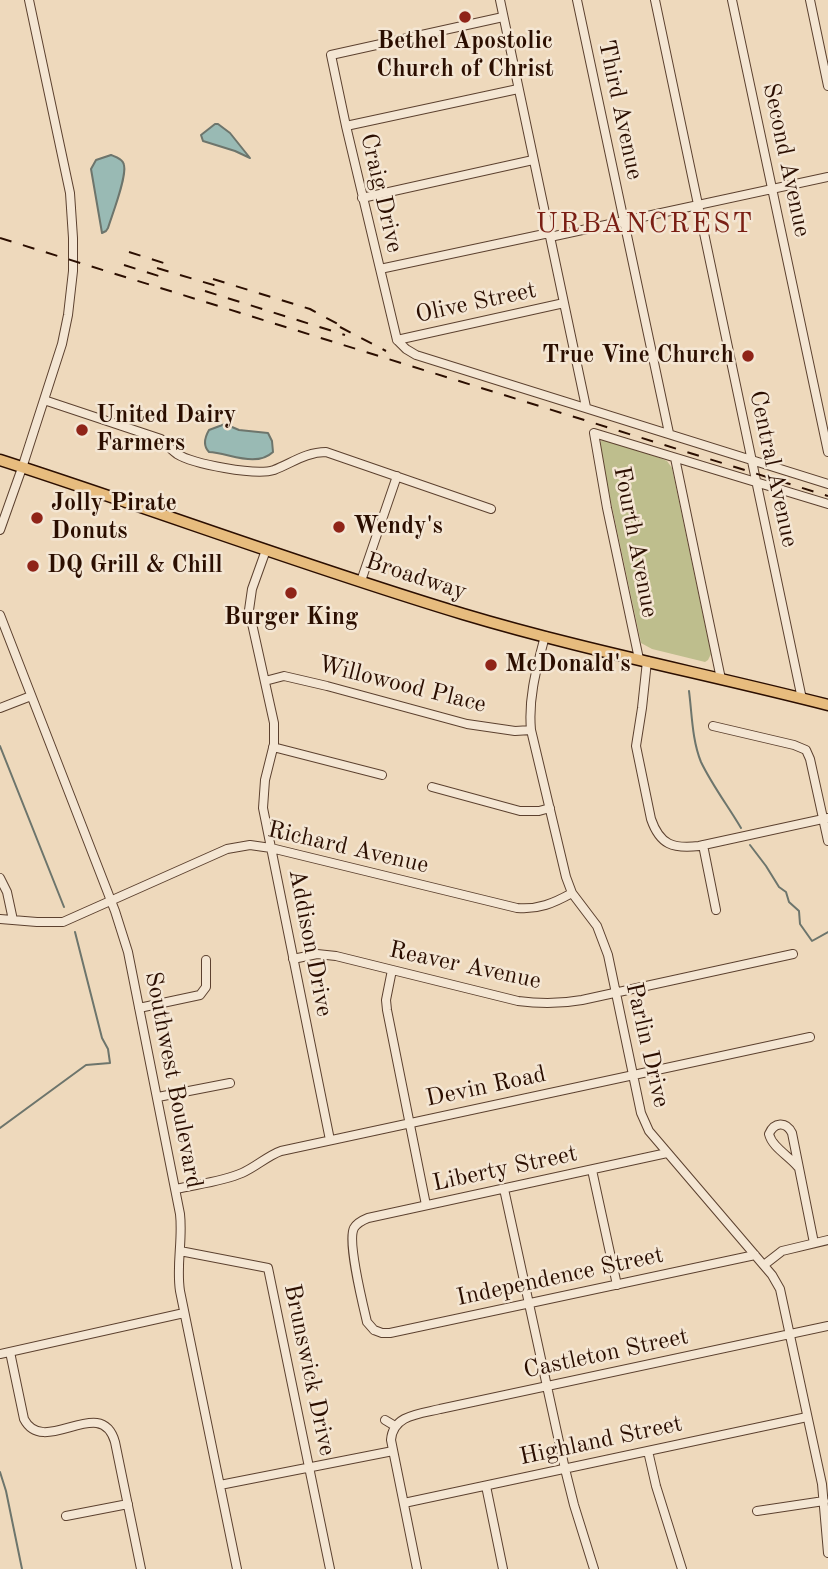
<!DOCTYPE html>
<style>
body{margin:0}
canvas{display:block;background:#eed9bc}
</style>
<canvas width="828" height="1569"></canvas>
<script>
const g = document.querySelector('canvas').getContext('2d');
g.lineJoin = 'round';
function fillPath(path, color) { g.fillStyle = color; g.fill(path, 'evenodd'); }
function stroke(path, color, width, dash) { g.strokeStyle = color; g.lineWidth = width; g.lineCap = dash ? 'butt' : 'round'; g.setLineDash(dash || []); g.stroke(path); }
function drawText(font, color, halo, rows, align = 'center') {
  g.font = font + ' "Old Standard TT",serif'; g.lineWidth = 5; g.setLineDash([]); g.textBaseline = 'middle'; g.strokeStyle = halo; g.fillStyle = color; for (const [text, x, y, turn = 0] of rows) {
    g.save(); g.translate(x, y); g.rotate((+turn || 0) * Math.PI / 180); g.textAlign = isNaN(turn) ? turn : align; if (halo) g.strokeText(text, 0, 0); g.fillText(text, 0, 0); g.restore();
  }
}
const green = new Path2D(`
 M602,439l58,19 7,3 5,7 39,186 -3,6 -3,2 -53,-13 -11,-6 -42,-197z`);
const water = new Path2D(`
 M215,124h3l12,9 20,25 -15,-7 -32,-10 -2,-6z
 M111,155c5,2 12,4 13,10 3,12 -12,50 -16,63l-2,3 -4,2 -11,-64 5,-9z
 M225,424l14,6 29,3 4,8 1,11c-17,16 -44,1 -64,0 -7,-7 -4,-15 0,-22z`);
const stream = new Path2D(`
 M689,691c3,23 3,49 12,71 11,23 27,44 40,66
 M0,746l64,161
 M750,845l16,21 13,21 7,5 3,10 10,9 1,13 12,17 16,-9
 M0,1128l86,-63 24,-2 -2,-14 -6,-11 -27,-106
 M0,1472l6,19 16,78`);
const minor = new Path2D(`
 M500,0l86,407
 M577,0l92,433
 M655,0l147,699
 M732,0l96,452
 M810,0l18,86
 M346,126l172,-37
 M362,198l171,-38
 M550,237l278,-60
 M380,269l169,-36
 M397,340l-51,-214 -15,-71 172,-38
 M397,340l9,9 10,6 412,129
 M397,340l167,-37
 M44,400l117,39c5,5 10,11 16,15 16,10 79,22 97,16 18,-7 32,-18 52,-18l165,57
 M675,458l46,221
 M0,530l22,-62 40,-124 6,-29 5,-44v-33l-3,-45 -41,-193
 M266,550l-14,39 -3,21 25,113v21l-9,36 -2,28 67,332
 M361,581l36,-105
 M0,615l115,296 13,41 52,262c3,26 -4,51 0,77l57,278
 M545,636c-8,31 -17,61 -14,94l35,147 6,16 25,33 11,29 33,158 8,18 123,144 8,14 42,195 6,69
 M639,659l-32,-151 -13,-75 234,71
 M647,661l-5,47 -6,38 15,73c9,26 22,30 48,27l129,-28
 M265,681l19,-5 43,10 140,38 48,7 16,-1
 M0,708l31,-12
 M713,726l81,19 12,5 4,9 18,82
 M273,747l109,28
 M432,787l88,24h19l11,-3
 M703,845l13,65
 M0,878l7,14 6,28
 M0,919l37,3h26l164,-73 23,-4 21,3 246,60c21,2 37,-5 55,-15
 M293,959l24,-5 19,2 182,45c22,3 42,3 64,-1l211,-46
 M392,970l-6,30 1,10 39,195
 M139,1008l61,-13 6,-8v-27
 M158,1097l72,-14
 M798,1167c-9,-11 -26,-20 -29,-33 5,-12 17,-13 23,-1l22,110
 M592,1170l25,115
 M176,1189c22,-5 45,-7 66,-16 14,-6 25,-17 39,-22l529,-114
 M504,1189l61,280 9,36 20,64
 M180,1251l88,17 62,301
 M764,1265l18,-14 46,-11
 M374,1330l-7,-8c-4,-17 -20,-81 -13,-94 3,-5 9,-8 14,-10l299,-65
 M374,1330l8,3h8l365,-78
 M10,1352l14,67c20,39 77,-26 91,23l26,127
 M0,1354l184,-41
 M385,1420l10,6
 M648,1451l8,35 26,83
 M220,1485l173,-34
 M486,1486l17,83
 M404,1503l403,-86
 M757,1511l67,-10
 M66,1516l62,-12
 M417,1569l-26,-129c2,-25 28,-26 49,-31l388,-83`);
const major = new Path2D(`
 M0,460c155,50 307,107 463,154 120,36 244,60 365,91`);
const rail = new Path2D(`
 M0,238l828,258
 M129,252l41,13
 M124,265l41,13
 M157,268l63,19
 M213,279l97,30 37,20
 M205,291l140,44
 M340,327l46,24`);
const markers = [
 [465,17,7,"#8f2418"],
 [748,356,7,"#8f2418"],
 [82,430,7,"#8f2418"],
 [37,518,7,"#8f2418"],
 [339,527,7,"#8f2418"],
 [33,566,7,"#8f2418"],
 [291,593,7,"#8f2418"],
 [491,665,7,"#8f2418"]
];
const poiNames = [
 ["Bethel Apostolic",465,42,"center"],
 ["Church of Christ",465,70,"center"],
 ["True Vine Church",734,356,"right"],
 ["United Dairy",96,416],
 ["Farmers",96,444],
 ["Jolly Pirate",51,504],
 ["Donuts",51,532],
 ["Wendy's",353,527],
 ["DQ Grill & Chill",47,566],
 ["Burger King",291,618,"center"],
 ["McDonald's",505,665]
];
const streetNames = [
 ["Third Avenue",620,110,78],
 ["Second Avenue",786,160,78],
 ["Craig Drive",381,193,77],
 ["Olive Street",476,303,-12],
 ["Central Avenue",773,469,78],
 ["Fourth Avenue",635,542,79],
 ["Broadway",416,577,18],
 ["Willowood Place",402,685,14],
 ["Richard Avenue",348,848,13],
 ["Addison Drive",310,943,79],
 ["Reaver Avenue",465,966,12],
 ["Parlin Drive",647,1045,77],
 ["Southwest Boulevard",173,1080,79],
 ["Devin Road",486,1087,-12],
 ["Liberty Street",505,1169,-12],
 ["Independence Street",560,1277,-12],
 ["Castleton Street",606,1354,-12],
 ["Brunswick Drive",309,1370,78],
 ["Highland Street",601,1441,-12]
];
const quarterNames = [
 ["URBANCREST",645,225]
];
fillPath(green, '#bebe8d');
fillPath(water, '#99bab4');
stroke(water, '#6d756c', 2);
stroke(stream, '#6d756c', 2);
stroke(minor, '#5c412f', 10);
stroke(major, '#2b0e00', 13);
stroke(minor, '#f4e6d3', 8);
stroke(major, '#e7bc7e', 10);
stroke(rail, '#2b0e00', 2, [12, 12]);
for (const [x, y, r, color] of markers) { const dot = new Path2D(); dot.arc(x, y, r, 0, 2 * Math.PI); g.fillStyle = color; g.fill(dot); stroke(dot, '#f4e6d3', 2.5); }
drawText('bold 24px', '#2b0e00', '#f4e6d3', poiNames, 'left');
drawText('24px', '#2b0e00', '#f4e6d3', streetNames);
g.letterSpacing = '2px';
drawText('28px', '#7a1f14', '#f4e6d3', quarterNames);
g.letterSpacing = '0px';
</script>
